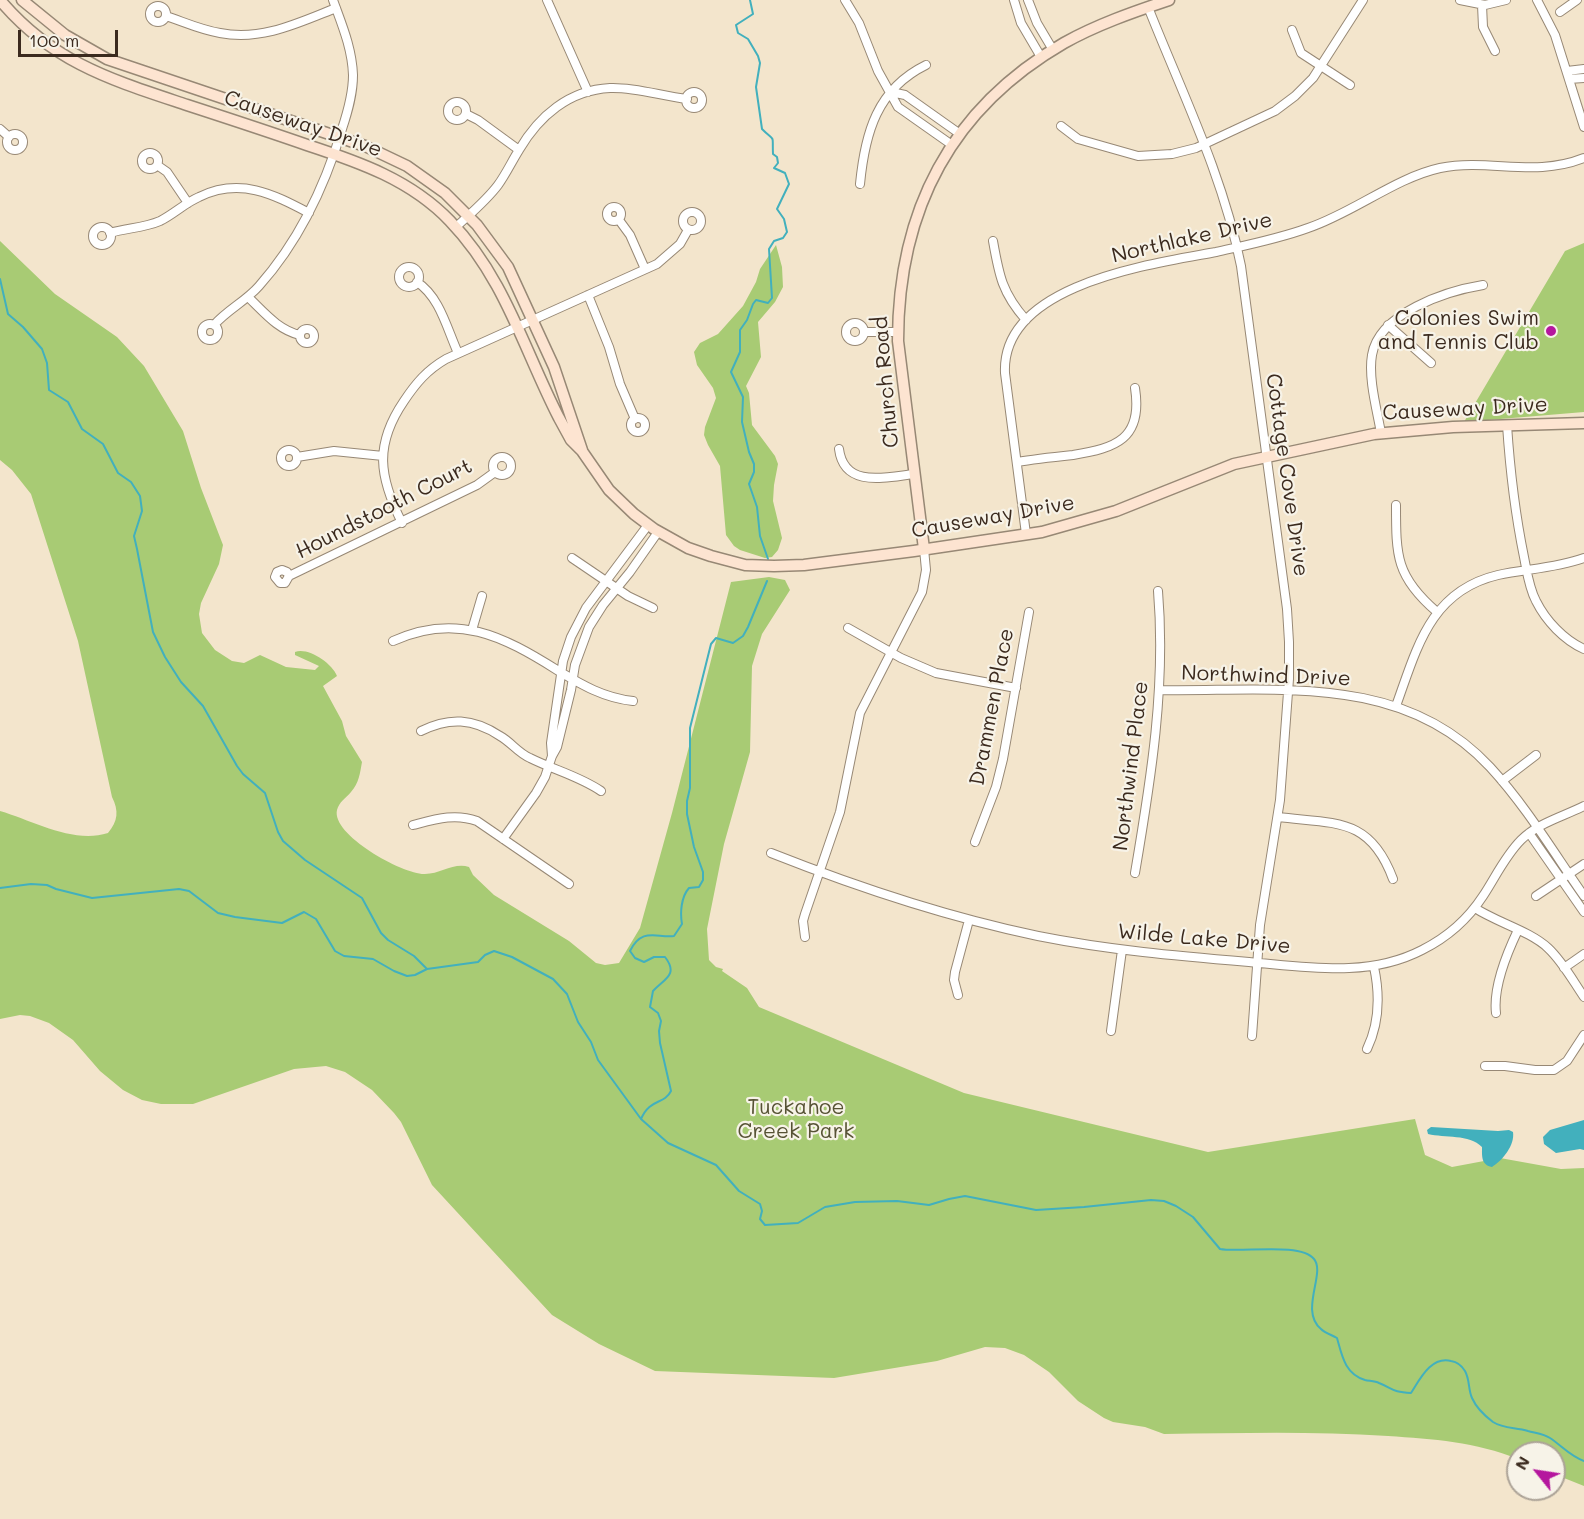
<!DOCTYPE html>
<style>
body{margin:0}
#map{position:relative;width:1584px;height:1519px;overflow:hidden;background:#f3e5cc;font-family:Mali,sans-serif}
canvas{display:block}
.north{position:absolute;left:1506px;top:1441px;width:60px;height:60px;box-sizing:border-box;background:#f7f3e8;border:2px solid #aca397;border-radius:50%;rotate:300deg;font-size:16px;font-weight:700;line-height:24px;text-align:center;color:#3b2a1e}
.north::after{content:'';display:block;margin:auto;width:21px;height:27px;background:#b5179e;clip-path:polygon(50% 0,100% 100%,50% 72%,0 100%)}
.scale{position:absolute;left:18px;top:30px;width:100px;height:27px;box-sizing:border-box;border:3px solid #3b2a1e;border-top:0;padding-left:8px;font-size:18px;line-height:21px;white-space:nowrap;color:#3b2a1e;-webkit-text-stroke:4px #f7f3e8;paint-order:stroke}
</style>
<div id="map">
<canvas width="1584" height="1519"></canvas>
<div class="north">N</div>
<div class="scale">100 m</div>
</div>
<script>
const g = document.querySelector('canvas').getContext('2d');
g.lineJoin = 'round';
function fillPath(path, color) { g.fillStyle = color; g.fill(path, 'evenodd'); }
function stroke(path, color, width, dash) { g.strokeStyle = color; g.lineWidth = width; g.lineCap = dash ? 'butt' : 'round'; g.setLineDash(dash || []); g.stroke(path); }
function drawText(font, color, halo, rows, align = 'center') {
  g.font = font + ' Mali,sans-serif'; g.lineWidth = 4.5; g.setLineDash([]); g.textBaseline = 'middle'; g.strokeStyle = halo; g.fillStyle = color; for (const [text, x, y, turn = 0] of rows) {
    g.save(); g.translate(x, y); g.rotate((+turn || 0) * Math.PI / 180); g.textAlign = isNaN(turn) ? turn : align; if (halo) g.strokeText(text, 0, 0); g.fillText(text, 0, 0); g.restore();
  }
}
const green = new Path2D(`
 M0,241l55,53 62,43 27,29 39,65 18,57 22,57 -4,19 -18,39 -2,11 3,19 13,17 17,11 12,2 16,-8 26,12 29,3 4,-4 -24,-11v-3c13,-5 37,11 42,24l-14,10 19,35 4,15 16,26c-2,11 -3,21 -11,30 -5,6 -12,10 -14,18 -6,25 67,65 88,64 16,0 29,-12 44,-7l4,8 21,20 75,46 27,22 9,2 14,-2 21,-35 32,-115 59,-231 38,-5 16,3 5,10 -28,44 -10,32 -2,86 -26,92 -17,85 2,31 7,7 7,2 -1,2 25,17 12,19 205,86 244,59 207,-33 10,36 27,12 48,-9 61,11 23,-1v318l-30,-12v-21h-36v6c-42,-17 -85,-20 -130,-23 -74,-5 -149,-3 -224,-2l-19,-7 -32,-5 -9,-4 -26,-17 -29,-29 -25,-17 -19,-7 -20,-1 -48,14 -103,17 -179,-7 -56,-27 -47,-29 -120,-130 -31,-63 -7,-9 -22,-23 -27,-18 -19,-6 -32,3 -101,35h-32l-19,-4 -19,-10 -23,-19 -27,-31 -24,-17 -19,-7 -10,-1 -20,4v-208c34,10 73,33 108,22 10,-12 11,-22 4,-36l-34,-156 -47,-147 -19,-24 -12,-10z
 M1584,243v169l-120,10 101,-171z
 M776,245l6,22 1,20 -8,15 -17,20 3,35 -15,29 3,7 3,32 23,31 3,8 -4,21 -1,16 9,37 -4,12 -6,7 -7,1 -25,-8 -6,-4 -8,-11 -6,-69 -12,-21 -4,-10 1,-8 11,-29 -3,-10 -16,-23 -3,-13 6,-9 18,-9 25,-28 13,-24 4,-13z`);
const water = new Path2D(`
 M1584,1120v30l-4,-1 -24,4 -12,-9 -1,-7 7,-7z
 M1431,1127l67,4 11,-1 4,2c2,13 -10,28 -21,35 -11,-2 -10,-11 -10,-20 -13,-13 -37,-9 -54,-13l-1,-4z`);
const stream = new Path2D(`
 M750,0l3,14 -17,11 2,8 10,6 10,17 2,7 -4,24 6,42c14,14 10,4 11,25l4,3 1,6 -4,5 11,5 4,11 -12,25 7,10 3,13 -4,6 -9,3 -5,8 3,49 -4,5 -12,-3 -3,4 -6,16 -7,10v22l-9,20 12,25 -1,25 7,30 5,12v8l-5,12 8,23 3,29 8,23
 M0,279l8,35 15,13 19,22 5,14 2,27 19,12 14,27 21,15 15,29 13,9 9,14 2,15 -8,25 3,13 16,83 12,25 16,25 22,24 34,60 6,8 22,19 13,39 5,9 22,19 57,38 19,35 7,7 26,16 13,13
 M0,888l31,-4 16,1 9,4 36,9 87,-9 10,2 29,22 17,4 47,6 22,-11 12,7 19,32 9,5 29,3 21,12 13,5 8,-1 12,-6 51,-7 7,-7 9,-4 18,6 41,22 14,15 11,28 13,20 7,18 43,59 27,24 48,22 23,26 21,13 2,7 -2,8 5,6 33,-2 27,-16 30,-5 42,-1 32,4 20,-6 16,-3 71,14 48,-3 67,-7 13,1 12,5 17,11 27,32c21,4 80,-7 94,10 12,14 -15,52 7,70 4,4 11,6 16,9 5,18 8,36 28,42 4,1 10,1 14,3 15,6 13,9 32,10 9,-14 20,-37 40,-32 6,1 11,5 14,10 5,9 3,18 7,27 4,9 13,18 21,24 11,7 23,5 35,9 7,2 16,3 22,7 12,8 20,18 34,23
 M641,1119c9,-21 23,-14 30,-28l-11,-48 -1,-12 2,-10 -3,-8 -8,-6 3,-16c11,-12 26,-16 12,-34h-11l-10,5 -9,-4 -5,-7c12,-24 26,-13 44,-15l8,-12c-2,-11 -1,-27 7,-36l10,-1 4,-7v-8l-9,-25 -7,-33v-13l3,-13v-60l21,-84 5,-6 17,5 10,-7 5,-9 19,-46`);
const street = new Path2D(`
 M547,0l41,92
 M845,0l14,23 19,48 20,36 54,38
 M1014,0l7,23 20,34
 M1028,0l9,23 16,27
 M1460,0l25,5 21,-5
 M1537,0l18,35 29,92
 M1482,5l1,22 12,24
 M150 14a8 8 0 1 1 16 0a8 8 0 1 1-16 0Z
 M1148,7c34,86 75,168 93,259l46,343 2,33v37l-9,121 -20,125 -8,111
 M1560,12l17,-12
 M166,16c18,6 35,14 54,17 42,8 78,-10 116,-25
 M1292,30l9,23 49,32
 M1567,71l17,-2
 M1569,79l15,-1
 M891,92l14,3 55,39
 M686 100a8 8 0 1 1 16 0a8 8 0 1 1-16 0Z
 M448 111a9 9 0 1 1 18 0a9 9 0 1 1-18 0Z
 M466,114l12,6 41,30
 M1061,126l17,13 60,17 34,-2 24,-6 79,-37 20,-15 18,-18 50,-78
 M0,129l9,8
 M7 142a8 8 0 1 1 16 0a8 8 0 1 1-16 0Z
 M142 161a8 8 0 1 1 16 0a8 8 0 1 1-16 0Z
 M157,165l10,7 21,31
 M860,184c5,-51 17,-95 66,-119
 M607 214a7 7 0 1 1 14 0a7 7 0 1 1-14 0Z
 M683 221a9 9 0 1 1 18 0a9 9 0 1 1-18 0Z
 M619,220l11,15 15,34
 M456,227c14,-13 30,-26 42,-42 8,-11 14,-24 21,-35 20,-34 50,-60 91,-62 26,-1 51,8 77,11
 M93 236a9 9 0 1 1 18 0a9 9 0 1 1-18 0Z
 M110,233c16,-5 34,-5 50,-12 14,-7 25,-18 39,-24 41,-20 74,-3 110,16
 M993,241c6,34 9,52 33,79
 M399 277a10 10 0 1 1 20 0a10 10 0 1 1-20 0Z
 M417,282c23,15 30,47 41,71
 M588,295l21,52 11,37 15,35
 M248,297c16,15 30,33 52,38
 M846 332a9 9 0 1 1 18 0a9 9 0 1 1-18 0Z
 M202 332a8 8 0 1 1 16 0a8 8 0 1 1-16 0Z
 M214,325c13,-15 32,-24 45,-39 40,-45 66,-100 83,-157 6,-18 11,-35 11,-54 -1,-27 -11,-50 -20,-75
 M1388,325l43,38
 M300 336a7 7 0 1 1 14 0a7 7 0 1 1-14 0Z
 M865,332h33
 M631 425a7 7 0 1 1 14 0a7 7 0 1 1-14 0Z
 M1507,425c3,45 8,88 17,132 3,15 5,31 12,44 10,20 28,39 48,48
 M1381,433c-4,-23 -13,-55 -9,-78 7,-42 74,-64 111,-70
 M839,449c5,40 48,28 75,25
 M281 458a8 8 0 1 1 16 0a8 8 0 1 1-16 0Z
 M297,457l37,-6 49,5
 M493 466a9 9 0 1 1 18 0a9 9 0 1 1-18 0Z
 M1017,462c18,-3 37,-5 56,-7 43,-7 70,-16 62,-67
 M1396,505c0,51 0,72 41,107
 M402,523c-23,-46 -28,-78 2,-122 12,-18 23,-31 42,-42l211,-95 23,-20 8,-14
 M1026,534l-21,-161c-4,-89 147,-109 211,-121 31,-7 62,-13 92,-24 45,-15 87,-50 132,-60 50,-10 94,10 144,-10
 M572,558l56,38 25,12
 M289,576l-2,-4 -5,-2 -5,2 -2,5 5,6h5l4,-7 188,-91 18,-13
 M848,628l53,30 35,15 80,15
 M472,630l10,-34
 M393,641c63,-29 110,-5 164,29 25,15 47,28 76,31
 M1160,690c117,2 242,-18 330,77 36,39 64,86 94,129
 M1396,706c21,-58 34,-115 102,-131 28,-6 59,-7 86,-17
 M421,731c28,-14 52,-13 79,5 11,6 18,17 30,22 24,12 49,18 71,33
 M552,756l-1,-13 12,-82 8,-24 15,-29 62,-83
 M1502,781l34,-26
 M1278,817c58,7 92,0 115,62
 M413,825c23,-6 42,-12 64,-4l92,63
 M1529,833l55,79
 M503,839l33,-46 9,-16 7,-21 5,-9 14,-57 4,-25 14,-38 14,-22 27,-33 28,-40
 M975,842l21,-55 7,-28 26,-147
 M771,853c86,34 176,64 267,83 70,14 140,20 211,26 59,5 119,16 173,-12 24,-12 46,-31 61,-54 12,-18 22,-40 38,-56 17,-17 41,-23 63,-34
 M1135,873c16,-94 31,-187 23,-282
 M1536,896l48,-32
 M1475,908c21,14 55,23 73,40 15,14 25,33 36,49
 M805,937l-2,-16 2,-7 35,-102 20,-99 62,-121 4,-22 -2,-21
 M1564,968l20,-14
 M958,995l-4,-15 1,-8 14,-52
 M1496,1013c-3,-25 11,-60 22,-83
 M1111,1031l11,-81
 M1367,1049c13,-27 13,-54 7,-82
 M1485,1066h20l30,4h19l13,-9 17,-26`);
const secondary = new Path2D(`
 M0,0c53,63 112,80 187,105 40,13 80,26 120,40 52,17 104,35 143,76 55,57 74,129 109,197l12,22 11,11 27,39 25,24 20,15 34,19 23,8 34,9 29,1 30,-1 110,-14 128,-19 74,-21 118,-47 140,-30 79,-7 131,-4
 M22,0l43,35 42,24 258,87 42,20 38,27 32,32 31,42 46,100 28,83
 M924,549l-26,-208c0,-129 52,-232 166,-298 32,-18 69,-31 105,-43`);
const markers = [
 [1551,331,6,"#b5179e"]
];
const streetNames = [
 ["Causeway Drive",303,124,19],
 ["Northlake Drive",1192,238,-13],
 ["Church Road",886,382,-95],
 ["Causeway Drive",1465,409,-3],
 ["Cottage Cove Drive",1287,475,82],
 ["Houndstooth Court",384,509,-27],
 ["Causeway Drive",993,517,-10],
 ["Northwind Drive",1266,676,2],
 ["Drammen Place",992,707,-79],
 ["Northwind Place",1131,766,-83],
 ["Wilde Lake Drive",1204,939,5]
];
const poiNames = [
 ["Colonies Swim",1539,319],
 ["and Tennis Club",1539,343]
];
const parkNames = [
 ["Tuckahoe",796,1108],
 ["Creek Park",796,1132]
];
fillPath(green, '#a8cb74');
fillPath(water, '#42b0bd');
stroke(stream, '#42b0bd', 2);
stroke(street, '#978875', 10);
stroke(secondary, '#978875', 13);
stroke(street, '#fff', 8);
stroke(secondary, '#fde4d1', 10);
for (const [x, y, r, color] of markers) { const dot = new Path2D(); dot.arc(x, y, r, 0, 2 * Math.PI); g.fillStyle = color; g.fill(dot); stroke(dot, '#f7f3e8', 2); }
drawText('21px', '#3b2a1e', '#f7f3e8', streetNames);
drawText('21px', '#3b2a1e', '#f7f3e8', poiNames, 'right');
drawText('21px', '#565234', '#f7f3e8', parkNames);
</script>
